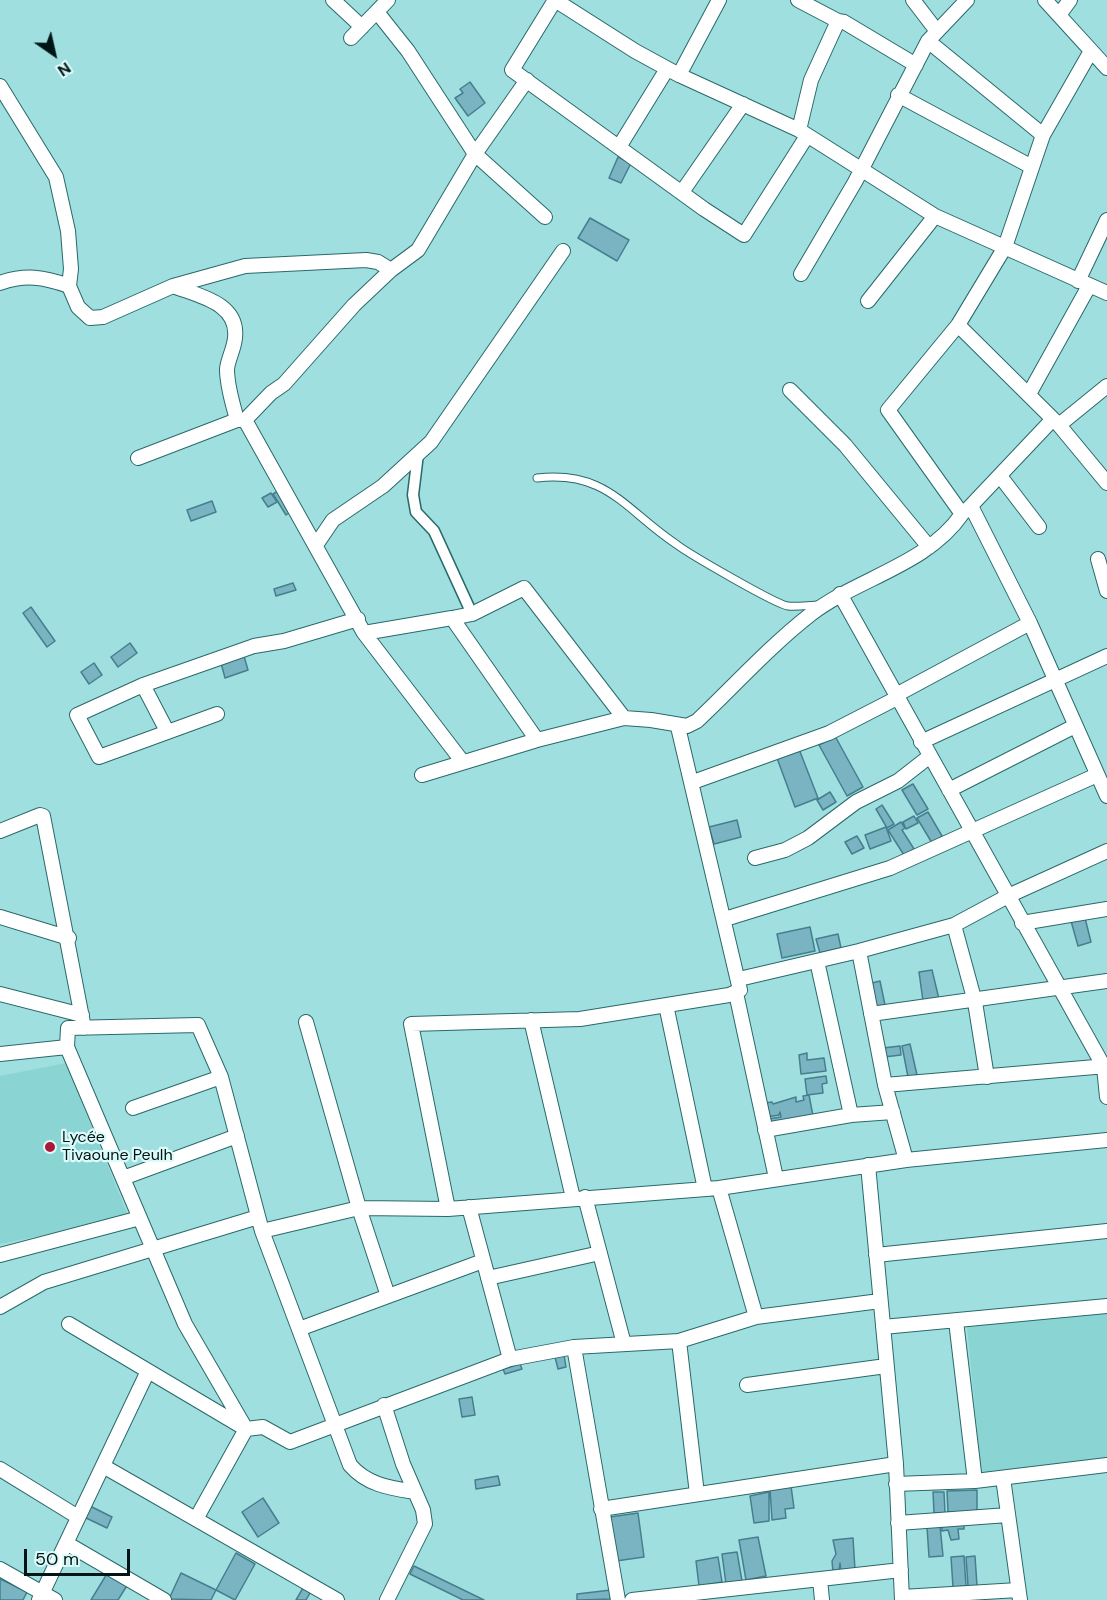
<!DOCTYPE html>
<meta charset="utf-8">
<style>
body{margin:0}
#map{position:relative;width:1107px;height:1600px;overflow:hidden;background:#a0dfdf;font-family:"DM Sans",sans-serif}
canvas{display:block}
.north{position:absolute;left:24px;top:24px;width:60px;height:60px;-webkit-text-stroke:4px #dbfaf9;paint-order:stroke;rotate:146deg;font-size:16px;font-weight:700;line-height:24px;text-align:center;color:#001616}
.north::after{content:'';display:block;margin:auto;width:21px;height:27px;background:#001616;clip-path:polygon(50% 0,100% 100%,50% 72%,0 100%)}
.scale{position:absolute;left:24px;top:1549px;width:106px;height:27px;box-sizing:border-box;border:3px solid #001616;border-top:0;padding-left:8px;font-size:18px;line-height:21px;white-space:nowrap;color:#001616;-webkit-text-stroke:4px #dbfaf9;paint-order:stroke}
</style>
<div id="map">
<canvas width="1107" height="1600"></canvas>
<div class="north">N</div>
<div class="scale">50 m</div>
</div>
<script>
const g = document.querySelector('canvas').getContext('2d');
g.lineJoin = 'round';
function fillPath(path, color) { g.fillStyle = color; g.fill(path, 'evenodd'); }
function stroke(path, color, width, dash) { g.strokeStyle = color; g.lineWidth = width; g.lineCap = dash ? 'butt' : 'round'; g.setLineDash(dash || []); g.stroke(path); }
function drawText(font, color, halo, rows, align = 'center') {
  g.font = font + ' "DM Sans",sans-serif'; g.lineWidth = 4.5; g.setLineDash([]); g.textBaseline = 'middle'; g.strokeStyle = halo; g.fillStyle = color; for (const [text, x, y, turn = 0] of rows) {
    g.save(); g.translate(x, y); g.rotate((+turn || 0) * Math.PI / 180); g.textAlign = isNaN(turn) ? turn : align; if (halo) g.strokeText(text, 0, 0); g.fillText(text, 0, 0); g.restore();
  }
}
const built = new Path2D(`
 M66,1063l63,155 -129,26v-168z
 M1107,1312v147l-126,13 -14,-145z`);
const building = new Path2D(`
 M470,82l15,21 -17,13 -13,-18 8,-5 -3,-4z
 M618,157l13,6 -10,20 -12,-5z
 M590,218l39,22 -12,21 -39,-23z
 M283,488l12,21 -9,6 -13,-21z
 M271,493l6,9 -9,5 -6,-9z
 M212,501l4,11 -25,9 -4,-11z
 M293,583l3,7 -20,6 -2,-7z
 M31,607l24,34 -8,6 -24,-34z
 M130,643l7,10 -19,14 -7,-10z
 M244,656l4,14 -23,8 -4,-15z
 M94,663l8,12 -13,9 -8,-12z
 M835,736l28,51 -16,9 -28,-51z
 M799,749l19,49 -23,9 -18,-49z
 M913,784l15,25 -11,6 -15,-25z
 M830,792l6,10 -13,8 -6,-10z
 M882,805l12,19 -7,4 -11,-19z
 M928,812l14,24 -10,7 -15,-25z
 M914,816l4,7 -12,6 -3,-7z
 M737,820l4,17 -27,7 -5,-17z
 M901,822l4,6 -3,2 12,19 -10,6 -16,-25z
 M886,827l5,14 -21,8 -5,-14z
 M857,836l7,12 -12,6 -7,-12z
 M1085,918l6,24 -13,4 -7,-25z
 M810,927l5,24 -33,7 -5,-24z
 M838,934l3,14 -21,5 -4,-14z
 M932,970l7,29 -16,2 -4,-29z
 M880,981l5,24 -9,1 -4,-23z
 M910,1044l7,31 -9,2 -6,-31z
 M900,1046l1,9 -17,2 -1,-9z
 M807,1053v7l17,-2 2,13 -25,3 -2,-19z
 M826,1076l1,7 -5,1 1,9 -16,2 -2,-16z
 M809,1095l4,21 -44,8 -1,-5 13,-2 -1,-5 -1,3 -12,2 -2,-14 7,-1 1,2 23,-7v5l8,-2 -1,-4z
 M564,1355l2,12 -8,2 -3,-12z
 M520,1364l2,5 -17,5 -2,-5z
 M472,1397l3,18 -13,2 -3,-18z
 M498,1476l2,9 -24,4 -1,-9z
 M791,1486l3,22 -9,1 1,9 -14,2 -2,-31z
 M977,1490v22h-29l-1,-21z
 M769,1492v29l-15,2 -4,-27z
 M933,1492h11l1,21h-11z
 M263,1498l16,25 -21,14 -16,-25z
 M90,1506l22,11 -5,11 -23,-11z
 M638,1513l6,44 -28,4 -6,-44z
 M964,1523v6h-6l1,10 -8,1 -3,-10 -6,1v-6z
 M940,1526l3,30 -14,1 -2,-30z
 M758,1537l8,39 -20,4 -7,-40z
 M853,1538l2,32 -14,1 -1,-8 -1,8 -6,1 -1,-11 4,-7 -3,-14z
 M737,1552l5,29 -16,3 -4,-30z
 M236,1553l19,11 -20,36 -19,-10z
 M964,1556l2,30 -13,1 -2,-30z
 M975,1556l2,30h-9l-2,-29z
 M718,1557l4,25 -23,4 -3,-25z
 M414,1566l70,34h-21l-53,-26z
 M108,1572l20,12 -10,16h-27z
 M181,1573l35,17 -5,10 -42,-1z
 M0,1579l27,13 -4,8h-23z
 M303,1588l7,5 -4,7h-10z
 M611,1590l2,9 -36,1v-6z`);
const service = new Path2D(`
 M537,478c70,-8 88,32 139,66 13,10 101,61 112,62 10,1 22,-1 32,-1`);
const pedestrian = new Path2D(`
 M418,454l-5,41 3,17 18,19 38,83`);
const minor = new Path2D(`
 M333,0l29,27
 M555,0l80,51 44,24 120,55 136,86 172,77
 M555,0l-43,70 192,139 40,26 63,-99
 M798,0l40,21
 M913,0l23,30
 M1045,0l62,68
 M377,12l31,39 67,103 70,63
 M1059,15l11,-15
 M351,38l37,-38
 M928,41l115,94
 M679,75l40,-75
 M0,86l56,91 12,54 3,38 -2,17
 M898,95l134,72
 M799,130l12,-50 27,-59 6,1 72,43
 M619,147l48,-78
 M682,192l61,-88
 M801,274l54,-92 73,-141 39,-41
 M1078,281l29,-61
 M0,283c25,-9 44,-6 69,3l9,21 12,11 13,-1 70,-31 72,-20 121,-6 12,2 13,8
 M173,286c26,10 66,17 62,52 -1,11 -7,21 -8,31 0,18 6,35 10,51
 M868,301l67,-85
 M958,325l101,100 48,58
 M790,390l55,55 84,102
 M1029,394l60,-108
 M245,420l119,213 98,128
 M1059,425l48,-39
 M138,458l99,-38h8l26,-27 13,-9 70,-79 37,-35 27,-20 57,-96 52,-74
 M1000,476l39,51
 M971,506l59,117 77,173
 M966,511l87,-92
 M316,545l17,-25 50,-34 48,-44 132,-191
 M1098,559l9,32
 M840,594l264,473 3,30
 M452,618l20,-4 52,-26 100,130
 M364,633l88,-15 85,122
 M143,685l24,46
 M896,695l134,-72
 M217,714l-118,43 -22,-42 66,-30 111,-39 30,-5 74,-22
 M921,742l186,-86
 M422,775l115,-35 87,-22 27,2 36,6 10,-5c37,-35 73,-75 114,-107 47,-36 116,-49 151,-100l-74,-104 70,-85 47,-78 38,-112 48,-84
 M693,782l136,-49 68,-35
 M949,790l126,-64
 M0,831l40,-16 3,1 41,212
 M755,858l30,-8 23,-12 48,-36 42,-21 32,-25
 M0,917l69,21
 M725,919l165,-51 207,-93
 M1022,923l85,-14
 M954,925l21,77 12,75
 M859,951l26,134 21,75
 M817,961l34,154
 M739,979l120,-28 95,-26 54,-29 99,-45
 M736,993l40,185
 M0,994l82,21
 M666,1005l39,184
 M871,1014l236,-33
 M531,1020l42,178
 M306,1022l53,186 29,88
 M0,1054l67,-7
 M885,1085l222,-19
 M133,1108l88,-31
 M765,1130l86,-15 42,-3
 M868,1165l28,299 6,136
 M123,1178l114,-42
 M719,1188l37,129
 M585,1197l39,147
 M469,1207l41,152
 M448,1209l-37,-185 169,-5 149,-24 11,-5 -62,-263
 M262,1231l97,-23 89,1 271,-21 187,-28 201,-20
 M0,1255l140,-37
 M876,1255l231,-24
 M488,1278l112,-25
 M0,1307l44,-25 214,-65
 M956,1321l19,160
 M69,1324l177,105 17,-2 27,15 220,-83 64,-12 105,-6 77,-24 124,-16
 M883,1327l224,-21
 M299,1329l184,-68
 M679,1341l18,153
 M574,1347l44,253
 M747,1385l139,-19
 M384,1405l19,59 20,46 2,14 -38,76
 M246,1429l-61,-105 -118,-277 1,-19 130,-3 23,52 41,154 88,234c17,20 40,23 65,27
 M103,1466l234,134
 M0,1469l78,48
 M1003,1478l17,122
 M896,1484l79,-3 132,-16
 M601,1509l295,-45
 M196,1519l50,-90
 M898,1523l110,-8
 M66,1543l98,57
 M0,1569l55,31
 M820,1579l2,21
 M902,1597l116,-7
 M39,1600l109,-229
 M632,1600l269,-30`);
const markers = [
 [50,1147,6,"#ab163a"]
];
const poiNames = [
 ["Lycée",62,1138],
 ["Tivaoune Peulh",62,1156]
];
fillPath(built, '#8ad4d4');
fillPath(building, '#7ab4c3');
stroke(building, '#457f8d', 1.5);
stroke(service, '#296969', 9);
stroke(pedestrian, '#296969', 13);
stroke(minor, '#296969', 16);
stroke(service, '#fff', 7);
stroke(pedestrian, '#fff', 10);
stroke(minor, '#fff', 14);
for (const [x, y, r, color] of markers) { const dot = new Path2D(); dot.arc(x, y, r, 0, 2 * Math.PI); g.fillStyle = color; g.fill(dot); stroke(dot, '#dbfaf9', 2); }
drawText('16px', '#001616', '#dbfaf9', poiNames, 'left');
</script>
